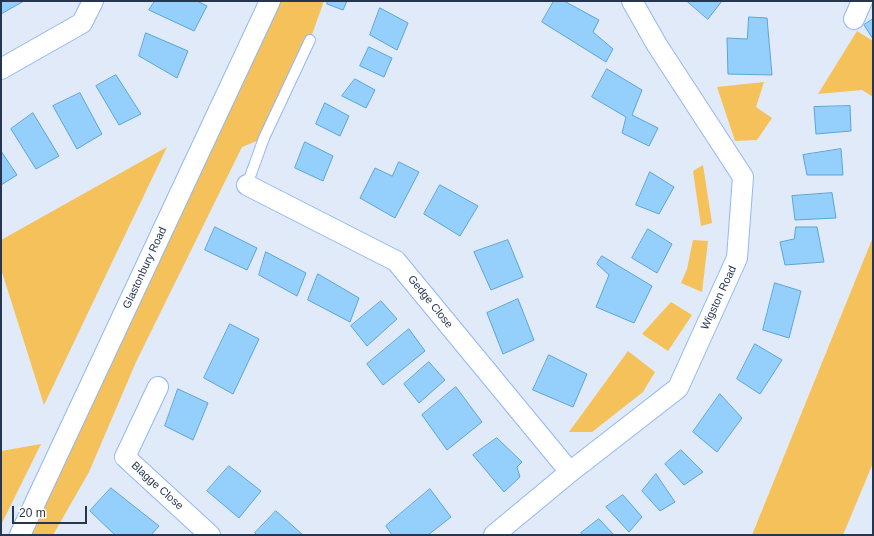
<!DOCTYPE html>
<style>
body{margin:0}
#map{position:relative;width:874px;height:536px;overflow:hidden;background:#e1eaf8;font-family:Arial,sans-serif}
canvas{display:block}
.frame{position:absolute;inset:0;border:2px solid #263651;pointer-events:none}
.scale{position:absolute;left:12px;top:506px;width:75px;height:18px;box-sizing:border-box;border:2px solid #263651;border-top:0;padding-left:5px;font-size:12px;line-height:14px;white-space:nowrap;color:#263651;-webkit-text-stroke:3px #fff;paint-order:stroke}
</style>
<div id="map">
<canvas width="874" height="536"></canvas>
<div class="frame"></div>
<div class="scale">20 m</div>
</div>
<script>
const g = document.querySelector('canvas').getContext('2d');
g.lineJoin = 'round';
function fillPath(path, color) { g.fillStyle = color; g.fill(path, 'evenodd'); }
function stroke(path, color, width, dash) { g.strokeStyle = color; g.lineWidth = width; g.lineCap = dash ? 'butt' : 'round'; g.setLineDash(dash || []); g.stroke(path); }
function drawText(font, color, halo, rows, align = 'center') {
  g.font = font + ' Arial,sans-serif'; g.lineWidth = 4; g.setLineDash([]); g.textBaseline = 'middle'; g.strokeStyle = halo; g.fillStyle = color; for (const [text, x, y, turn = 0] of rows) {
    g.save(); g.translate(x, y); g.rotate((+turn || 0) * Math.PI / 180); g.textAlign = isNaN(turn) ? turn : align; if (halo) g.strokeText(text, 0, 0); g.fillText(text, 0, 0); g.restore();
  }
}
const green = new Path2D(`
 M278,1h46l-14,39 -46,98 -22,9 -106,215 -47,110 -36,63h-33z
 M857,31l16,10v56l-11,-7 -44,4z
 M764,82l-8,25 16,11 -15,22 -22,1 -18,-54z
 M167,147l-123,258 -43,-136v-29z
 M703,165l9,58 -11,3 -8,-55z
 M873,237v226l-30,72h-91z
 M693,240l15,1 -6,51 -21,-9 6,-14z
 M671,302l21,13 -24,36 -26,-17z
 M628,351l27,21 -12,20 -51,40h-23z
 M41,444l-40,81v-74z`);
const building = new Path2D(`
 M1,1h23l-23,13z
 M155,1h42l10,5 -13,25 -45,-21z
 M328,1h19l-4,9 -16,-6z
 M554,1h10l35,19 -6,12 20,17 -7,13 -64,-40z
 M687,1h35l-14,18z
 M380,8l28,15 -11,27 -27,-15z
 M749,17l18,1 5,57 -44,-1 -1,-36 20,1z
 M873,19v20l-9,-14z
 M146,33l42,18 -11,27 -38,-22z
 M369,47l23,11 -8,19 -24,-11z
 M607,69l35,21 -10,25 26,13 -9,18 -27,-13 4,-16 -34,-20z
 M116,75l25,39 -22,11 -23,-39z
 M355,79l20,11 -9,18 -24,-12z
 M80,93l22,41 -25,15 -24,-43z
 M325,103l24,13 -9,20 -24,-12z
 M850,106l1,25 -35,3 -2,-27z
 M33,113l26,43 -23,13 -25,-40z
 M305,142l28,14 -10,25 -28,-13z
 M841,149l2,26h-36l-4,-20z
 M1,151l16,24 -16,10z
 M399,162l20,10 -24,46 -35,-20 15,-30 17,8z
 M650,172l24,15 -15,27 -23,-9z
 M440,185l38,21 -18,30 -36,-22z
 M832,193l4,25 -41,2 -3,-24z
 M215,227l42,21 -10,22 -42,-20z
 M796,227h21l7,35 -39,3 -5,-23 14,-3z
 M648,229l24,15 -15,29 -25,-15z
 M508,240l15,37 -32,13 -17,-38z
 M266,252l40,21 -9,23 -38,-21z
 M602,256l50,30 -18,37 -38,-16 13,-32 -12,-11z
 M318,274l41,24 -9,24 -42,-22z
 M775,283l26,8 -12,47 -26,-8z
 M518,299l16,41 -31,14 -16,-41z
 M381,301l16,18 -30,27 -16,-20z
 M230,324l29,15 -26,55 -29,-16z
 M409,329l16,22 -42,34 -16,-21z
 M755,344l27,16 -22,34 -23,-15z
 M549,355l38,19 -14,33 -40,-17z
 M429,362l16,18 -26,23 -15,-19z
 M456,387l26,35 -35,28 -25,-35z
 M178,389l30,14 -15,37 -28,-14z
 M720,394l22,24 -25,34 -24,-20z
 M497,438l25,24 -5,5 3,10 -16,15 -31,-37z
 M681,450l22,22 -19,13 -19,-21z
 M229,466l32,25 -22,27 -32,-27z
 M656,474l19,28 -15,9 -18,-20z
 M111,488l48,38 -8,9h-36l-25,-24z
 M430,489l21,28 -23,18h-36l-6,-9z
 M623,495l19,22 -13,15 -23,-25z
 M276,511l27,24h-46l-2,-2z
 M599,519l15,16h-32l-1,-2z`);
const service = new Path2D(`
 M247,185l17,-47 46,-98`);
const minor = new Path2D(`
 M854,19l8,-18
 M1,69l81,-46 11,-22
 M247,185l149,76 174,211
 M158,387l-33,70 85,78
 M20,535l250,-534
 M494,535l76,-63 108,-84 59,-130 6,-81 -86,-132 -25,-44`);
const streetNames = [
 ["Glastonbury Road",145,268,-65],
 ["Wigston Road",719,298,-65],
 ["Gedge Close",430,302,51],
 ["Blagge Close",157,486,42]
];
fillPath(green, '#f5c15a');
fillPath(building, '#95d0fd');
stroke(building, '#5aa4d8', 1);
stroke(service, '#90b7fb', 12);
stroke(minor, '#90b7fb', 22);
stroke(service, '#fff', 10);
stroke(minor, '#fff', 20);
drawText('11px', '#263651', '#fff', streetNames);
</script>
